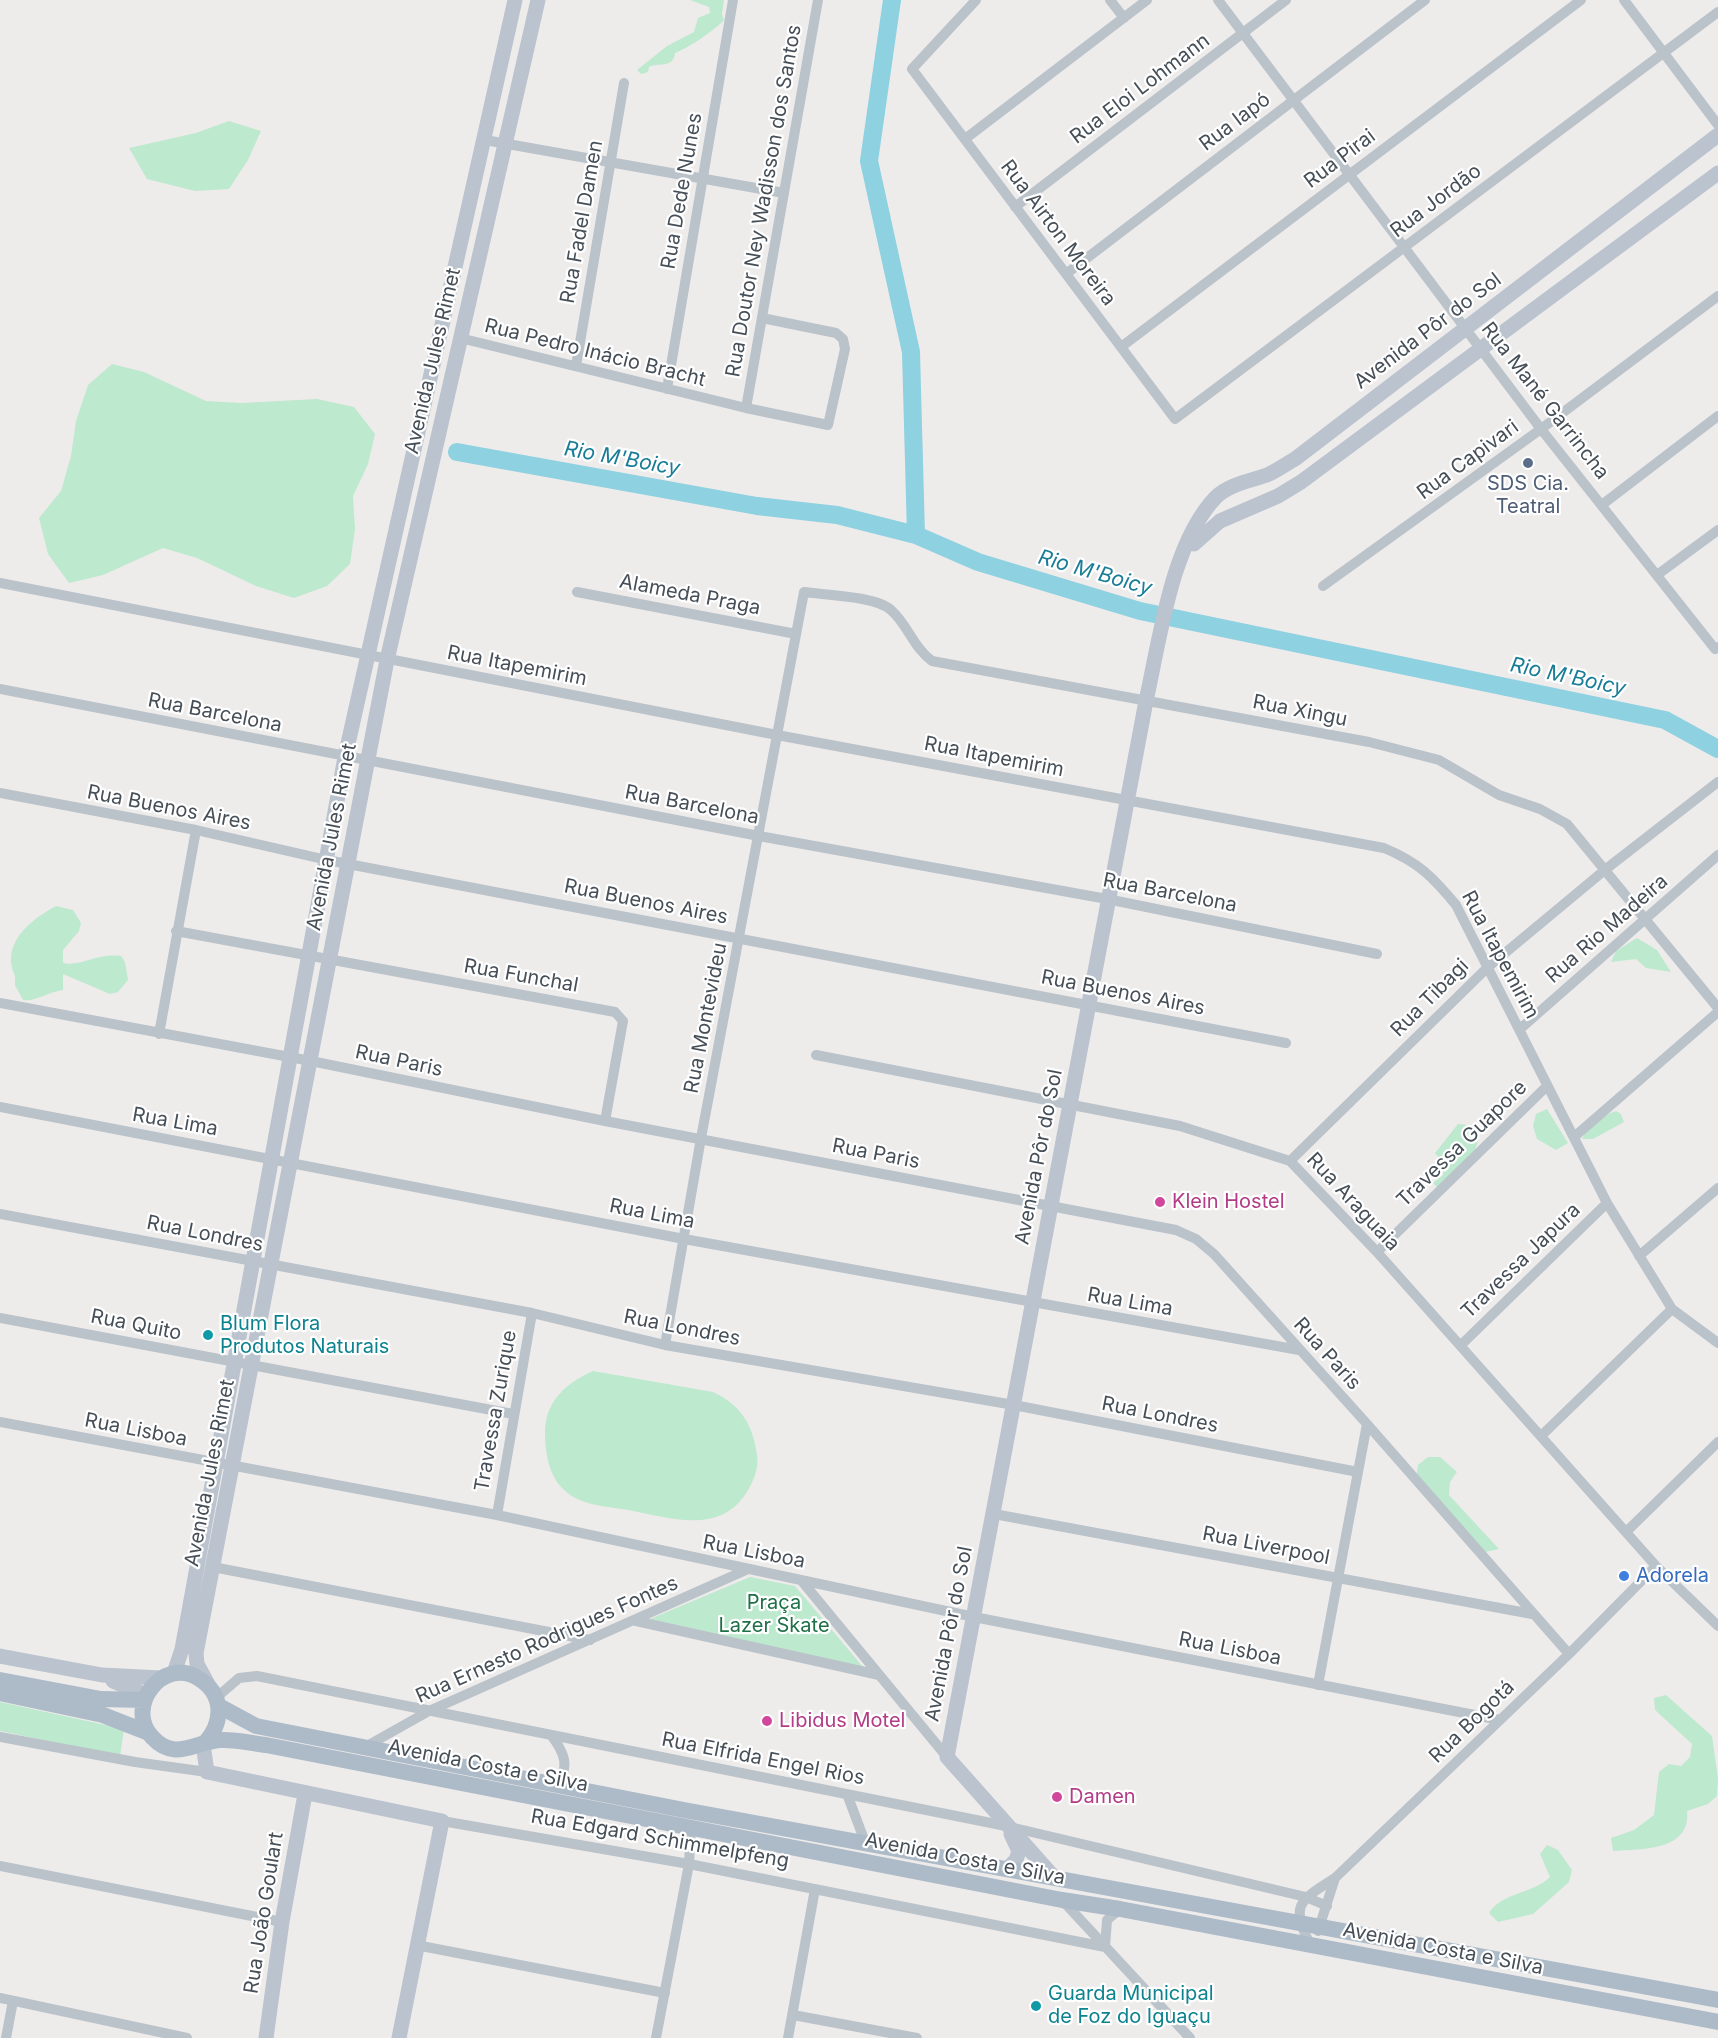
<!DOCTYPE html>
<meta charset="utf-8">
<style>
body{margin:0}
canvas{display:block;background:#eeebeb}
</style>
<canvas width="1718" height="2038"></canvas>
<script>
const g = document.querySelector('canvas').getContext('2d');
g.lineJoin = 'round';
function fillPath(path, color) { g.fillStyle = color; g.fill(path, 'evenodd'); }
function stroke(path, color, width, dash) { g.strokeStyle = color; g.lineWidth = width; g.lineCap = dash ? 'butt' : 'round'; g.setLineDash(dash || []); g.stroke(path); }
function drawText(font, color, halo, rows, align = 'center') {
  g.font = font + ' Inter,sans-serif'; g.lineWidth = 4.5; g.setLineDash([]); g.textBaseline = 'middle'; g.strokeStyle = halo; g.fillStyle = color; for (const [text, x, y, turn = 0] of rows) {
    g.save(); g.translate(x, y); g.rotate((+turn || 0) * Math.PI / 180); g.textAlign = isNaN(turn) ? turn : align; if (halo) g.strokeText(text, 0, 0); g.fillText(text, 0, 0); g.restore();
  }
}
const green = new Path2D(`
 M690,0h34l-2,14 2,6c-9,10 -37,29 -49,33 -2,16 -16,9 -26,14l-1,5 -7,2 -4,-4 30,-24 27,-14 4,-14 12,-5 -1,-6z
 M229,121l32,10 -13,29 -19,29 -34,2 -48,-12 -18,-31 67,-15z
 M112,364l32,8 62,29 35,2 76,-4 37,8 21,27 -7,30 -15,32 2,33 -5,35 -23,22 -33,12 -38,-12 -59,-28 -34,-10 -60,27 -34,8 -21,-29 -9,-36 22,-27 10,-35 5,-35 12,-36z
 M56,906l17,4 8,13 -2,8 -16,19v13c17,4 34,-10 58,-7l4,6 3,18 -10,12 -8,2 -47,-20v16c-14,2 -29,12 -40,10l-8,-15v-9c-15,-32 15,-56 41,-70z
 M1637,938l20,12 14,22 -25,-4 -10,-9 -25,3 5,-11z
 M1547,1109l21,34 -12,7 -19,-11 -4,-13 3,-12z
 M1616,1111l5,3 3,8 -31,17h-11c6,-13 20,-23 34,-28z
 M1458,1124l12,1 10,7c-2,21 -22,47 -39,59l-8,-8 10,-8v-12l-8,-10z
 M593,1371l120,21c28,13 40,33 44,63 2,12 -3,25 -9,35 -26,46 -78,28 -120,20 -22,-4 -47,-4 -64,-20 -16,-15 -19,-39 -19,-59 1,-31 22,-48 48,-60z
 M1428,1457h12l17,15 -7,10 -1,13 50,54 -14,3 -69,-74 2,-13z
 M750,1577l45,9 68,81 -213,-48z
 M1666,1695l46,41 6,43 -1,17 -9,8 -21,7c4,40 -45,38 -74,40l-2,-13 23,-8 20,-15 5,-43 10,-8 12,2 9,-9 2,-13 -37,-34 -1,-12z
 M0,1702l124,27 -4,27 -120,-25z
 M1547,1845l11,5 14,20 -3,12 -36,32 -35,8 -9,-9c13,-21 44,-19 61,-36l-10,-23z`);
const river = new Path2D(`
 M892,0l-23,161 42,191 5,183
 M457,452l300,54 80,9 79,20 62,27 162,49 525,109 53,29`);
const street = new Path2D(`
 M976,0l-64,69 263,350 543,-407
 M1110,0l14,18
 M1218,0l323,429 174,220 3,-2
 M1624,0l94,125
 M965,139l182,-139
 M485,140l299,53
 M1015,207l271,-207
 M1066,274l359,-274
 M460,338l286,70 82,17 17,-76 -2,-10 -7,-6 -74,-15
 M1121,347l460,-347
 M576,366l48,-283
 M667,389l66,-389
 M746,408l72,-408
 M1603,504l115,-88
 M1657,575l61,-45
 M0,583l777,152 607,113c34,14 49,29 72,57l151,298 65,106 46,34
 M1323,586l218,-157 177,-133
 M577,592l219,42
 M0,689l759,147 348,63 270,55
 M0,793l196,37 131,30 959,183
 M176,931l439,81 8,9 -18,100
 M0,1003l311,58 294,60 571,109 20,9 18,15 153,170 202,230
 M1520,1029l198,-174
 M159,1034l37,-204
 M816,1055l364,71 110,35 87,91 279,314 62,60
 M0,1107l684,132 615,111
 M1574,1137l144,-125
 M1290,1161l197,-193 119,-99 112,-87
 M0,1214l532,99 133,32 349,60 344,67
 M1377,1252l169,-165
 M1639,1256l79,-68
 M0,1318l513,96
 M665,1345l36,-207 103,-546c21,3 72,4 87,18 17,15 22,37 41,51l437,81 70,18 60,35 41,14 27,15 151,184
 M1461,1345l146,-142
 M0,1422l497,93 477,102 526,103
 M1541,1436l131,-127
 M994,1514l538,100
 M497,1515l35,-202
 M1626,1532l92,-90
 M213,1567l377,73
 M801,1580l146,177
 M636,1621l243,54
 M1318,1685l49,-261
 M217,1697l22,-19 18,-2 749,150 300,71 21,9
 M551,1735c13,17 20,32 5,49
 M0,1737l135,25 72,10
 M365,1747l64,-36 317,-141
 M847,1794l18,48
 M442,1821l247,43 416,83
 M0,1866l282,56
 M1062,1900l128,138
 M1318,1931l17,-53
 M1310,1944c-21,-40 -9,-44 25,-66l234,-224 87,-88
 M416,1945l249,48
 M1105,1947l2,-27 13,-11
 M0,1998l187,40
 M793,2015l124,23
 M6,2038l7,-37
 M656,2038l33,-174 2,-37
 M788,2038l27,-149`);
const secondary = new Path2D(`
 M1194,544l26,-23 58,-25 23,-14 417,-309
 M0,1656l102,19 59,3
 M174,1673l8,-24 163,-892 170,-757
 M113,1681l33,14
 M208,1684l-11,-20 -1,-11 191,-993 151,-660
 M203,1744l4,28 235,49 -43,217
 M1008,1868l8,-8 3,-9 -8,-17
 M1052,1875l-105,-118 199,-1056c14,-62 25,-157 70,-204 14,-13 34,-16 51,-22 9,-4 19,-11 28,-16l423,-324
 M266,2038l16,-116 23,-128`);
const primary = new Path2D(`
 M0,1680l101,19 43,1
 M0,1693l103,22 46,18
 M219,1706l37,20 428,84 1034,190
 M205,1743c19,-22 19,-49 -7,-65 -35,-22 -74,29 -46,59 23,25 42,5 68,3 14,-1 31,3 46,5l796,155 58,9 598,113`);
const markers = [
 [1528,463,6,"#5c6f8a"],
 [1160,1202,6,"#d1479c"],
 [208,1335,6,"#0f9aa8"],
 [1624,1576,6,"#3f7fe0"],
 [767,1721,6,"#d1479c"],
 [1057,1797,6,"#d1479c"],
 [1036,2006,6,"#0f9aa8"]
];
const streetNames = [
 ["Rua Eloi Lohmann",1140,89,-37],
 ["Rua Iapó",1235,122,-37],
 ["Rua Pirai",1340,159,-37],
 ["Rua Dede Nunes",682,191,-80],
 ["Rua Doutor Ney Wadisson dos Santos",764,201,-80],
 ["Rua Jordão",1436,201,-37],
 ["Rua Fadel Damen",582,222,-80],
 ["Rua Airton Moreira",1058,233,53],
 ["Avenida Pôr do Sol",1428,331,-37],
 ["Rua Pedro Inácio Bracht",595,353,14],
 ["Avenida Jules Rimet",433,361,-77],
 ["Rua Mané Garrincha",1545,401,52],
 ["Rua Capivari",1468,460,-36],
 ["Alameda Praga",690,595,11],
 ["Rua Itapemirim",517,666,11],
 ["Rua Xingu",1300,711,11],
 ["Rua Barcelona",215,713,11],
 ["Rua Itapemirim",994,757,11],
 ["Rua Barcelona",692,805,11],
 ["Rua Buenos Aires",169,808,11],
 ["Avenida Jules Rimet",332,837,-79],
 ["Rua Barcelona",1170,893,11],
 ["Rua Buenos Aires",646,902,11],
 ["Rua Rio Madeira",1607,929,-41],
 ["Rua Itapemirim",1500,955,62],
 ["Rua Funchal",521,976,10],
 ["Rua Buenos Aires",1123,993,11],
 ["Rua Tibagi",1430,998,-45],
 ["Rua Montevideu",706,1018,-79],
 ["Rua Paris",399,1061,12],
 ["Rua Lima",175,1122,10],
 ["Travessa Guapore",1462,1144,-44],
 ["Rua Paris",876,1154,11],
 ["Avenida Pôr do Sol",1039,1157,-79],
 ["Rua Araguaia",1353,1202,47],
 ["Rua Lima",652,1214,11],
 ["Rua Londres",205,1234,11],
 ["Travessa Japura",1521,1261,-44],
 ["Rua Lima",1130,1302,10],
 ["Rua Quito",136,1325,11],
 ["Rua Londres",682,1328,11],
 ["Rua Paris",1327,1354,48],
 ["Travessa Zurique",496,1411,-80],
 ["Rua Londres",1160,1415,11],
 ["Rua Lisboa",136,1430,11],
 ["Avenida Jules Rimet",210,1473,-79],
 ["Rua Liverpool",1266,1546,11],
 ["Rua Lisboa",754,1552,11],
 ["Avenida Pôr do Sol",949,1634,-79],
 ["Rua Ernesto Rodrigues Fontes",547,1640,-24],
 ["Rua Lisboa",1230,1649,11],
 ["Rua Bogotá",1472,1722,-44],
 ["Rua Elfrida Engel Rios",763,1759,11],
 ["Avenida Costa e Silva",488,1766,11],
 ["Rua Edgard Schimmelpfeng",660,1839,10],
 ["Avenida Costa e Silva",965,1859,11],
 ["Rua João Goulart",264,1913,-81],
 ["Avenida Costa e Silva",1443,1949,11]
];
const serviceNames = [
 ["SDS Cia.",1528,484],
 ["Teatral",1528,507]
];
const hotelNames = [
 ["Klein Hostel",1172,1202],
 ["Libidus Motel",779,1721],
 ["Damen",1069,1797]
];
const cultureNames = [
 ["Blum Flora",220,1324],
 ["Produtos Naturais",220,1347],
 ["Guarda Municipal",1048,1994],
 ["de Foz do Iguaçu",1048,2017]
];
const shopNames = [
 ["Adorela",1636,1576]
];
const parkNames = [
 ["Praça",774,1603],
 ["Lazer Skate",774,1626]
];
const waterNames = [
 ["Rio M'Boicy",622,459,10],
 ["Rio M'Boicy",1095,573,16],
 ["Rio M'Boicy",1568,677,12]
];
fillPath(green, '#bde9ce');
stroke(river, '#8ed1e1', 18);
stroke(street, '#bbc3ca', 10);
stroke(secondary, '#bbc4ce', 15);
stroke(primary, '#adbbc8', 16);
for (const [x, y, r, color] of markers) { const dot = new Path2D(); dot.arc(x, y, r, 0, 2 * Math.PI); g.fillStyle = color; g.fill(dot); stroke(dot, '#fff', 2); }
drawText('20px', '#464f57', '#fff', streetNames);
drawText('20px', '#4e5e75', '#fff', serviceNames);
drawText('20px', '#b23c85', '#fff', hotelNames, 'left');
drawText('20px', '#0d838f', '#fff', cultureNames, 'left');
drawText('20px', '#366cbe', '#fff', shopNames, 'left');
drawText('20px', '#1f6f47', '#fff', parkNames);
drawText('italic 21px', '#1a7d96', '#fff', waterNames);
</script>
